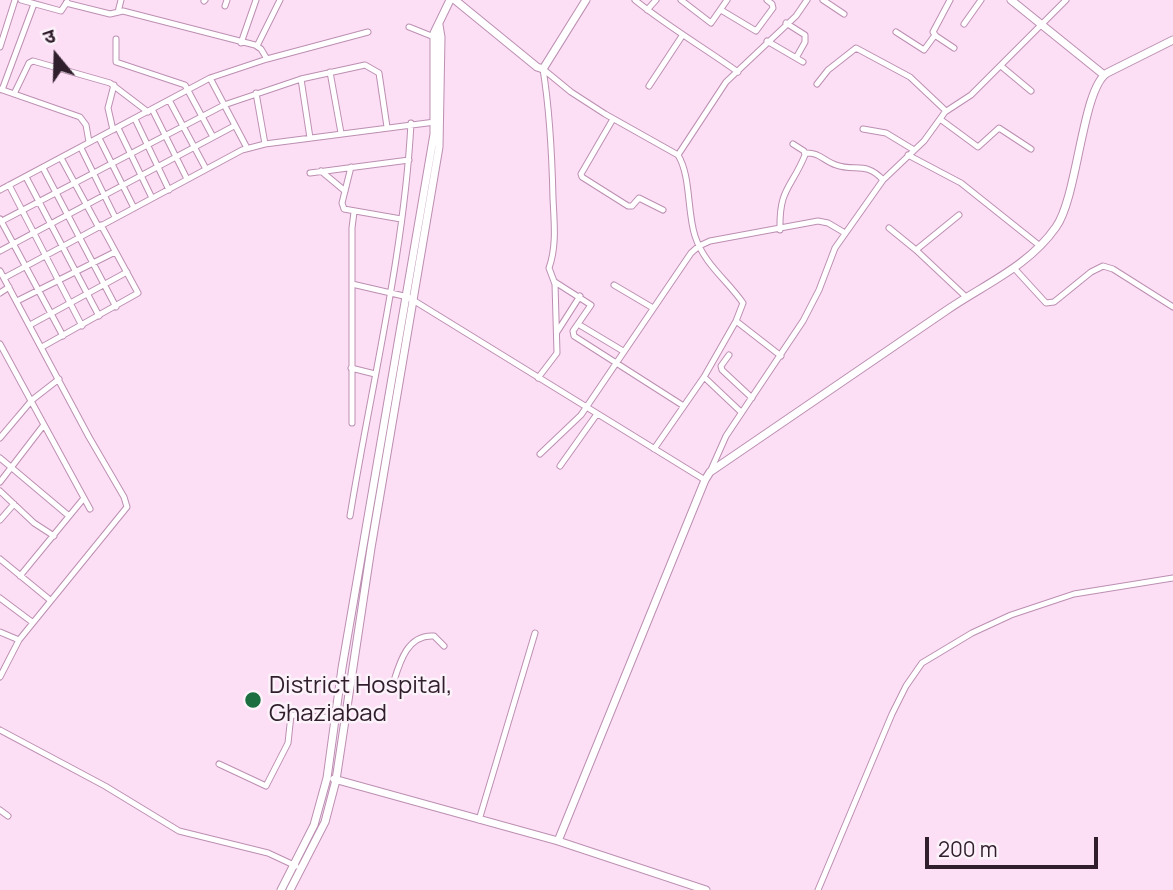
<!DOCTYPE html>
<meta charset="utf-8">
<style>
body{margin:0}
#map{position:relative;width:1173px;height:890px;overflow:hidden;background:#fcdef5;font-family:Manrope,"Noto Sans Devanagari",sans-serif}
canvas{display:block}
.north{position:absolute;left:21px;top:21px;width:70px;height:70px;-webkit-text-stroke:5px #fcf2fa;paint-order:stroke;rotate:341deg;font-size:19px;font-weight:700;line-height:28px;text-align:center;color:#301e2c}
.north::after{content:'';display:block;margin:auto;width:24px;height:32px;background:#301e2c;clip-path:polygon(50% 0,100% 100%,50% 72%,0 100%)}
.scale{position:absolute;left:925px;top:837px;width:173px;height:32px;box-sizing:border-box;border:4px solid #301e2c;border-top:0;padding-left:9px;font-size:21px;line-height:24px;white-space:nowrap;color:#301e2c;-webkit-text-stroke:5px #fcf2fa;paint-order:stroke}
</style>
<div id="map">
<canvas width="1173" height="890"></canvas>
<div class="north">उ</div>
<div class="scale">200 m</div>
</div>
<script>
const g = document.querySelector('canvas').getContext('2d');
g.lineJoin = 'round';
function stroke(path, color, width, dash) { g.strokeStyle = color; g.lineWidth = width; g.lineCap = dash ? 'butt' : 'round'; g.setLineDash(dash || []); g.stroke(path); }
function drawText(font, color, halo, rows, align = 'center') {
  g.font = font + ' Manrope,sans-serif'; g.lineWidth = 5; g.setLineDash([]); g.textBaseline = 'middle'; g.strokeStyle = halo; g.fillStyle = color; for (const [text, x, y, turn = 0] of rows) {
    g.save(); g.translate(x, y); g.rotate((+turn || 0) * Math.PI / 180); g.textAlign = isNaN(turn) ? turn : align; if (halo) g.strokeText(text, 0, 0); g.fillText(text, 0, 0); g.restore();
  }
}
const minor = new Path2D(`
 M21,0l40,11 6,-9
 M635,0c32,26 68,47 103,72
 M681,0l30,23 16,-23
 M823,0l21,14
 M950,0l-17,32 3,4 18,12
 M204,1l1,-1
 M66,3l44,11 13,-3 132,34 6,4 6,10
 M225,6l2,-6
 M647,10l9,-10
 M721,10l35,21 17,-23 -1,-4 -5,-4
 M118,12l3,-12
 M786,23l19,12v7l-9,16
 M964,24l17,-24
 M409,27l25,10
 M896,32l28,18 11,-15
 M116,39v23l69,23 28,52
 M767,41l36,21
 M241,43l15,-43
 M257,46l23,-46
 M0,47l15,-47
 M1001,66l30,25
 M543,69l28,23 34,22 73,41c13,21 9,57 17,81 9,28 32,44 48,67l-7,18 -32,56 -50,72
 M330,72l11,61
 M210,78l37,70
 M301,79l9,59
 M817,84l11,-14 28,-22 54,29 36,34
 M649,86l33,-50
 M0,89l80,28 6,8 3,17
 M2,90l32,-86
 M256,93l9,51
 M14,94l15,-31 4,-2 77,22 38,29
 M169,100l37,69
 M152,109l35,70
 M135,119l34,71
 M613,119l-32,55 1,3 46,29h4l7,-8 24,12
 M940,119l38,28 21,-19 32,21
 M118,128l34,70
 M863,129l23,4 28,17
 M113,130l-5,-22 6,-23
 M99,138l35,70
 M81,148l34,69
 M805,153c14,-1 19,8 31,12 19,7 30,-4 47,15
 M678,155l48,-73 70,-66 11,-16
 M908,155l53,28 79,63
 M61,158l37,68
 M351,167l-9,36 2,6 57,10
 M43,168l73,139
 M321,171l24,20
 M310,173l99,-13
 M26,177l73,139
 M9,185l73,141
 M0,190l210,-112 57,-19 101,-27
 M0,219l63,117
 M0,222l224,-117 77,-26 64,-14 14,8 8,54
 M889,228l27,22 50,47
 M780,230c-1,-42 11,-41 25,-75l-1,-4 -11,-7
 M916,250l43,-35
 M0,251l234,-125
 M1014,268l32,35 8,-1 37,-30 12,-6 10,3 60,38
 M0,271l89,166 35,60 3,10 -108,133 -19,37
 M4,278l238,-128 23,-6 170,-22
 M555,282l36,23 -18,26 1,5 108,69
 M352,284l56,13 297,183
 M614,285l39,23
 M0,293l9,-6
 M17,301l98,-49
 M736,321l45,35
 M578,324l45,27
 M30,325l97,-53
 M557,332l23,-36
 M0,344l90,165
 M42,347l96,-54 -37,-68
 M729,355l-8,11 1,4 30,28
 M351,368l24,6
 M704,377l37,35
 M538,378l19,-25 -2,-69 -6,-16c8,-22 5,-47 4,-70 -1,-43 -3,-86 -10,-129
 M352,423v-195l2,-16
 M0,438l32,-38 27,-21
 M540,454l41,-39 110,-162 8,-7 11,-5 108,-20 10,2 17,10
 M0,458l69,58
 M560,466l37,-52
 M710,472l16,-36 77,-115 16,-31 16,-42 48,-68 41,-39 21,-29 26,-17 95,-95
 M0,482l43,-56
 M0,491l34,32 20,13
 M350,516c21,-130 54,-261 61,-393
 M0,520l14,-16
 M0,559l50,41
 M20,576l64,-78
 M0,598l32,24
 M0,632l19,8
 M392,687c7,-22 14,-53 42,-51l10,10
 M0,730l105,56 74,45 89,22 28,13
 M219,764l47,22 22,-43 3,-28 44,3
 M0,810l8,6
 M479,820l56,-187
 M818,890l74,-176 14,-28 16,-23 50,-30 39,-18 63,-21 99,-16`);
const tertiary = new Path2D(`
 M455,0l82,67 6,2 43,-69
 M1011,0l93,75
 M334,779l224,62 148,49
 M558,841l147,-361 5,-8c79,-54 158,-108 237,-162 38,-26 82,-44 109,-83 22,-31 26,-138 51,-154l66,-33
 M281,890l33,-65 13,-47 15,-110 92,-534v-101l16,-33
 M290,890l35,-68 11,-42 35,-232 68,-401 2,-110 -2,-12`);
const markers = [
 [253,700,9,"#1a6e40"]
];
const poiNames = [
 ["District Hospital,",269,686],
 ["Ghaziabad",269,714]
];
stroke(minor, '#bc8fb2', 7);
stroke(tertiary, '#bc8fb2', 9);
stroke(minor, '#fff', 5);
stroke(tertiary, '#fff', 7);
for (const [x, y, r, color] of markers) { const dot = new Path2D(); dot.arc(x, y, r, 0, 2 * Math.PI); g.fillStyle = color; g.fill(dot); stroke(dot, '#fcf2fa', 2.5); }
drawText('24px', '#301e2c', '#fcf2fa', poiNames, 'left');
</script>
